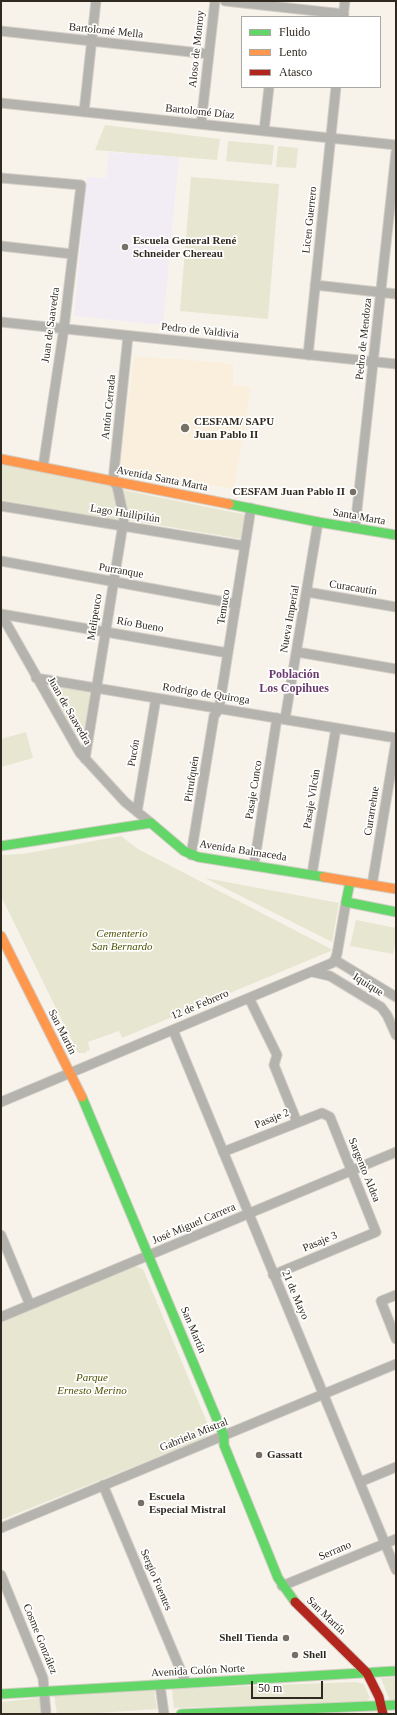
<!DOCTYPE html>
<meta charset="utf-8">
<style>
body{margin:0}
#map{position:relative;width:397px;height:1715px;overflow:hidden;background:#f8f3ea;font-family:"Times New Roman",serif}
canvas{display:block}
.frame{position:absolute;inset:0;border:2px solid #30291f;pointer-events:none}
.legend{position:absolute;left:241px;top:16px;width:140px;height:72px;box-sizing:border-box;background:#fff;border:1px solid #aca9a5;margin:0;padding:5px 7px;list-style:none;font-size:12px;color:#30291f}
.legend li{display:flex;align-items:center;gap:8px;height:20px}
.legend b{width:20px;border:1px solid #aca9a5}
.scale{position:absolute;left:251px;top:1681px;width:72px;height:18px;box-sizing:border-box;border:2px solid #30291f;border-top:0;padding-left:5px;font-size:12px;line-height:14px;white-space:nowrap;color:#30291f;-webkit-text-stroke:3px #fff;paint-order:stroke}
</style>
<div id="map">
<canvas width="397" height="1715"></canvas>
<div class="frame"></div>
<ul class="legend">
<li><b style="height:5px;background:#63d668"></b>Fluido</li>
<li><b style="height:5px;background:#ff974d"></b>Lento</li>
<li><b style="height:5px;background:#b3261e"></b>Atasco</li>
</ul>
<div class="scale">50 m</div>
</div>
<script>
const g = document.querySelector('canvas').getContext('2d');
g.lineJoin = 'round';
function fillPath(path, color) { g.fillStyle = color; g.fill(path, 'evenodd'); }
function stroke(path, color, width, dash) { g.strokeStyle = color; g.lineWidth = width; g.lineCap = dash ? 'butt' : 'round'; g.setLineDash(dash || []); g.stroke(path); }
function drawText(font, color, halo, rows, align = 'center') {
  g.font = font + ' "Times New Roman",serif'; g.lineWidth = 3.5; g.setLineDash([]); g.textBaseline = 'middle'; g.strokeStyle = halo; g.fillStyle = color; for (const [text, x, y, turn = 0] of rows) {
    g.save(); g.translate(x, y); g.rotate((+turn || 0) * Math.PI / 180); g.textAlign = isNaN(turn) ? turn : align; if (halo) g.strokeText(text, 0, 0); g.fillText(text, 0, 0); g.restore();
  }
}
const built = new Path2D(`
 M134,357l46,2 53,5v21l18,2 -17,102 -115,-20z`);
const education = new Path2D(`
 M109,152l70,5 -16,168 -89,-9 13,-139 19,1z`);
const green = new Path2D(`
 M105,125l115,14 -3,21 -122,-10z
 M228,141l46,4 -2,20 -46,-4z
 M278,146l20,2 -2,20 -20,-1z
 M191,177l88,7 -11,135 -88,-8z
 M1,462l111,22 8,33 -2,3 -117,-20z
 M123,490l124,25 -5,24 -114,-19z
 M44,684l46,8 -7,52z
 M26,732l7,26 -32,9v-28z
 M121,836l17,13 195,101 -211,88 -3,-7 -31,11 2,8 -4,1v2h-8l-77,-157v-41l22,-1z
 M205,878l134,25 -7,39z
 M356,920l40,8v11l-3,15 -43,-8z
 M135,1266l8,3 66,158v6l-4,5 -204,82v-199z
 M396,1677v24h-6l-9,-23z
 M356,1682l8,2 6,14 -5,4 -191,6 -2,-19z
 M154,1690l3,19 -74,5h-26l-3,-19z
 M40,1698l1,16h-40v-12z`);
const street = new Path2D(`
 M225,1l119,13
 M343,17l2,-16
 M1,31l208,23
 M1,103l395,42
 M84,112l12,-111
 M201,124l14,-123
 M264,131l5,-44
 M1,178l80,7 -17,143 -21,139
 M1,246l71,8
 M315,285l81,9
 M1,322l395,42
 M308,355l28,-268
 M1,506l244,40
 M355,528l41,-376
 M1,561l235,43
 M307,592l89,15
 M1,614l79,139 45,49 26,21
 M1,614l227,39
 M297,652l99,17
 M36,678l360,60
 M285,719l33,-197
 M85,759l39,-241 -7,-32 -4,-5 15,-145
 M137,812l19,-114
 M191,855l23,-139 5,-7 32,-201
 M254,865l23,-147
 M312,874l24,-146
 M372,885l24,-144
 M335,960l61,37
 M312,972l18,4 51,31 6,8 9,20
 M249,998l28,57 -3,10 23,57
 M173,1030l223,540
 M1,1102l331,-139 3,-3 2,-6 9,-52
 M223,1152l99,-39 8,4 46,115 -103,43
 M1,1235l29,70
 M396,1295l-15,6 15,38
 M1,1317l395,-165
 M360,1482l36,-15
 M103,1485l83,198
 M1,1528l395,-164
 M1,1575l42,103 3,36
 M282,1586l114,-47
 M160,1685l4,29`);
const fast = new Path2D(`
 M229,504l89,18 78,13
 M1,846l150,-23 33,28 14,6 126,20
 M350,882l-4,20 50,10
 M82,1097l142,339v9l54,133 17,24
 M1,1694l395,-23
 M181,1714l215,-9`);
const slow = new Path2D(`
 M1,459l228,45
 M324,877l72,12
 M1,936l81,161`);
const jam = new Path2D(`
 M295,1602l72,71 12,24 4,17`);
const markers = [
 [125,247,4,"#767066"],
 [185,428,5,"#767066"],
 [353,492,4,"#767066"],
 [259,1455,4,"#767066"],
 [141,1503,4,"#767066"],
 [286,1638,4,"#767066"],
 [295,1655,4,"#767066"]
];
const streetNames = [
 ["Bartolomé Mella",106,31,6],
 ["Aloso de Monroy",197,49,-84],
 ["Bartolomé Díaz",200,112,6],
 ["Licen Guerrero",310,220,-84],
 ["Juan de Saavedra",51,325,-82],
 ["Pedro de Valdivia",200,331,6],
 ["Pedro de Mendoza",364,339,-84],
 ["Antón Cerrada",109,407,-84],
 ["Avenida Santa Marta",162,479,11],
 ["Lago Huilipilún",125,514,9],
 ["Santa Marta",359,517,10],
 ["Purranque",121,571,10],
 ["Curacautín",353,588,9],
 ["Temuco",224,607,-81],
 ["Melipeuco",95,617,-81],
 ["Nueva Imperial",290,619,-80],
 ["Río Bueno",140,625,10],
 ["Rodrigo de Quiroga",206,694,9],
 ["Juan de Saavedra",69,711,60],
 ["Pucón",134,753,-80],
 ["Pitrufquén",192,779,-81],
 ["Pasaje Cunco",254,790,-81],
 ["Pasaje Vilcún",312,799,-81],
 ["Curarrehue",372,811,-81],
 ["Avenida Balmaceda",243,851,9],
 ["Iquique",368,985,32],
 ["12 de Febrero",200,1005,-23],
 ["San Martín",62,1032,63],
 ["Pasaje 2",272,1119,-22],
 ["Sargento Aldea",364,1170,68],
 ["José Miguel Carrera",194,1224,-23],
 ["Pasaje 3",320,1242,-23],
 ["21 de Mayo",295,1295,67],
 ["San Martín",193,1330,67],
 ["Gabriela Mistral",194,1435,-22],
 ["Serrano",335,1551,-23],
 ["Sergio Fuentes",156,1580,67],
 ["San Martín",326,1616,44],
 ["Cosme González",40,1639,68],
 ["Avenida Colón Norte",198,1671,-3]
];
const poiNames = [
 ["Escuela General René",133,241],
 ["Schneider Chereau",133,254],
 ["CESFAM/ SAPU",194,422],
 ["Juan Pablo II",194,435],
 ["CESFAM Juan Pablo II",345,492,"right"],
 ["Gassatt",267,1455],
 ["Escuela",149,1497],
 ["Especial Mistral",149,1510],
 ["Shell Tienda",278,1638,"right"],
 ["Shell",303,1655]
];
const parkNames = [
 ["Cementerio",122,934],
 ["San Bernardo",122,947],
 ["Parque",92,1378],
 ["Ernesto Merino",92,1391]
];
const neighbourhoodNames = [
 ["Población",294,675],
 ["Los Copihues",294,689]
];
fillPath(built, '#faefdc');
fillPath(education, '#f2ecf4');
fillPath(green, '#e6e6d1');
stroke(street, '#d3cec6', 11);
stroke(fast, '#d3cec6', 11);
stroke(slow, '#d3cec6', 11);
stroke(jam, '#d3cec6', 11);
stroke(street, '#b5b3ae', 9);
stroke(fast, '#63d668', 9);
stroke(slow, '#ff974d', 9);
stroke(jam, '#b3261e', 9);
for (const [x, y, r, color] of markers) { const dot = new Path2D(); dot.arc(x, y, r, 0, 2 * Math.PI); g.fillStyle = color; g.fill(dot); stroke(dot, '#fff', 1.5); }
drawText('11px', '#30291f', '#fff', streetNames);
drawText('bold 11px', '#30291f', '#fff', poiNames, 'left');
drawText('italic 11px', '#4f5300', '#fff', parkNames);
drawText('bold 12px', '#693a6e', '#fff', neighbourhoodNames);
</script>
